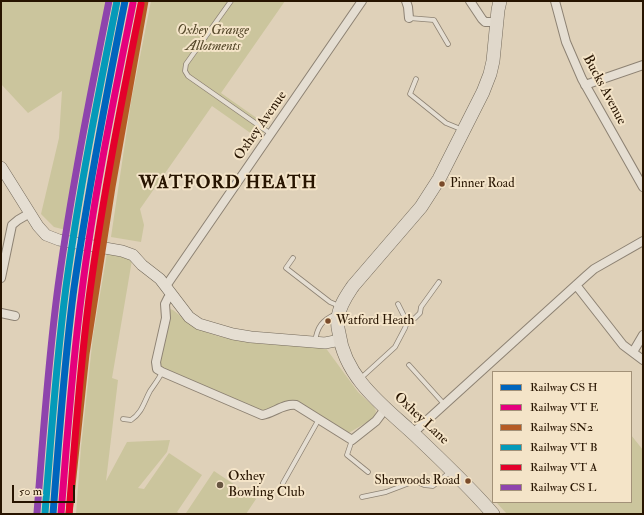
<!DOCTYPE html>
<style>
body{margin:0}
#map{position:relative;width:644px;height:515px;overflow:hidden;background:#dfd1b9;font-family:"IM FELL Double Pica",serif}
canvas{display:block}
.frame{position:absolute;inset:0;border:2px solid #271400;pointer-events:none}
.legend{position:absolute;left:492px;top:371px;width:140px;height:132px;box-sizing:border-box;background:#f4e4c8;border:1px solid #a29178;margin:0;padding:5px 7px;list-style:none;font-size:12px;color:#271400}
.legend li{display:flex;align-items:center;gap:8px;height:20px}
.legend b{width:20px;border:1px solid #a29178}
.scale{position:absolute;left:12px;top:485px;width:63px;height:18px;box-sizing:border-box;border:2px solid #271400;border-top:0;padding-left:5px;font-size:12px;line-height:14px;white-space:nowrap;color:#271400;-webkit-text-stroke:3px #f4e4c8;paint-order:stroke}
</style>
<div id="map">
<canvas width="644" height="515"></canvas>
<div class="frame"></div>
<ul class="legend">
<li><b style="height:5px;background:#0065bd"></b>Railway CS H</li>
<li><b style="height:5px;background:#e5007d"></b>Railway VT E</li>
<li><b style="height:5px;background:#b55b24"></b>Railway SN2</li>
<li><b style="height:5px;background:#049ab9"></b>Railway VT B</li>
<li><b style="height:5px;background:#e4002b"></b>Railway VT A</li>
<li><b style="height:5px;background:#8e44ad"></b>Railway CS L</li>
</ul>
<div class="scale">50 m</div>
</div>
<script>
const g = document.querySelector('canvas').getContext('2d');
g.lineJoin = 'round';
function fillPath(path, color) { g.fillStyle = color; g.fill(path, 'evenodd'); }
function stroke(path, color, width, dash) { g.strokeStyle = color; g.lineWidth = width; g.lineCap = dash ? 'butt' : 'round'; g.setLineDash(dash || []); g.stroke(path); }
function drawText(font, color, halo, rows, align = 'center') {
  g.font = font + ' "IM FELL Double Pica",serif'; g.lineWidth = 4; g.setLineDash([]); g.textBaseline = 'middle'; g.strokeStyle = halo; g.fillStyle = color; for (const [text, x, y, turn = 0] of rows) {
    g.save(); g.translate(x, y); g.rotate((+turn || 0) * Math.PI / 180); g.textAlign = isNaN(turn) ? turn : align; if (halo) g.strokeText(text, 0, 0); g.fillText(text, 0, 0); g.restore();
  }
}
const green = new Path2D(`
 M1,1h107l-35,176 -7,53 -12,-3 -13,-13 18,-76 3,-47 -34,22 -27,-29z
 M151,1h134l-64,92 47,33 -9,13 -47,-33 -72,103 4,16 -3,17 -30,-5 20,-135z
 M107,253l25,7 -20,118 6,2 -12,101 21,-39 43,-2 -3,12 -29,36 6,1 25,-36 33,22 -25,37 3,2h-104l5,-67 12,-111z
 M170,309l3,1c7,5 14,13 22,17 35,19 91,18 130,20l33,45 16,15 2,4 -2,7 -27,16 -51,-33 -7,1 -26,11 -96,-42 -9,-7 10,-52z
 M631,435l12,15v64h-136l-11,-12h135z
 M214,471l42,28 -10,15h-58l-2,-1z`);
const lane = new Path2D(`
 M231,1l-45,63 -1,7 3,5 83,58
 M409,18l25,2 14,24
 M416,79l-6,15 36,29 17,7
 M293,258l-7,10 44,34 9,4
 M407,322l8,-4 5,-5 1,-6 18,-25
 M315,342c2,-15 7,-22 21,-28
 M409,365l35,39
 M361,378l34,-31 10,-19 2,-6 -9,-18
 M123,419l8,1c11,-7 13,-18 19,-29 4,-6 9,-12 12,-19
 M352,440l-5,15 21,17
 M283,483l36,-64
 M362,497l24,-5 29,-11 9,4 9,1 18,-15`);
const street = new Path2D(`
 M406,1l2,6 1,11
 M470,1l12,18 3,3h11
 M555,1l11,41 16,37 61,108
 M585,85l58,-20
 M1,278l11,-53 6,-5 12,-7
 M576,285l47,60 20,15
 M166,286l196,-285
 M172,294l-4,4 -3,6 1,14 -10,44 1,7 5,3 100,43c12,-2 22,-12 34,-10l56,35 24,-19 9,-12
 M1,313l14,3
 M633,352l10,-17
 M413,433l173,-157 8,-7 49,-28`);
const secondary = new Path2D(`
 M1,167l37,59 8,9 13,5 63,11 11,4 9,10 18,14 29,38 10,7 34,10 18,3 74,6 15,-3`);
const primary = new Path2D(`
 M493,514c-24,-28 -51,-53 -77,-78 -31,-29 -71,-57 -77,-103 -1,-4 -2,-10 -1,-15 1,-12 9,-23 15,-32l68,-79 18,-28 44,-87 7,-18 3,-13 5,-51 2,-9`);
const rail1 = new Path2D(`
 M53,514c6,-76 11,-151 21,-226 14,-97 32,-192 51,-287`);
const rail2 = new Path2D(`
 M61,514c6,-74 11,-149 21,-223 12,-97 32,-193 51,-288`);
const rail3 = new Path2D(`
 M69,514l17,-160 26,-167 33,-186`);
const rail4 = new Path2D(`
 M45,513c6,-75 11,-151 21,-226 13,-96 32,-191 51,-286`);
const rail5 = new Path2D(`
 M69,514c6,-75 11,-149 21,-223 13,-96 32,-192 51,-287`);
const rail6 = new Path2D(`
 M37,513c6,-76 11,-151 21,-226 13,-96 32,-191 51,-286`);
const markers = [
 [442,184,3.5,"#7a4b2a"],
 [328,321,3.5,"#7a4b2a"],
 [468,481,3.5,"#7a4b2a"],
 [220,485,4,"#675641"]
];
const busNames = [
 ["Pinner Road",450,184],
 ["Watford Heath",336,321],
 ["Sherwoods Road",460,481,"right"]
];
const parkNames = [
 ["Oxhey Grange",213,31],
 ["Allotments",213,47]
];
const streetNames = [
 ["Bucks Avenue",604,90,62],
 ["Oxhey Avenue",261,126,-55],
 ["Oxhey Lane",421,419,43]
];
const poiNames = [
 ["Oxhey",228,477],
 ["Bowling Club",228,493]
];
const districtNames = [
 ["WATFORD HEATH",228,184]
];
fillPath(green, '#cbc59d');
stroke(lane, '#8d8273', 5.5);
stroke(street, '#8d8273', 10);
stroke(secondary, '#73695a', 12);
stroke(primary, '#73695a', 14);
stroke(lane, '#e5ded2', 4);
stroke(street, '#e5ded2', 8);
stroke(secondary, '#e5ded2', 11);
stroke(primary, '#e0d8cb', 13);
stroke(rail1, '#0065bd', 7);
stroke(rail2, '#e5007d', 7);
stroke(rail3, '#b55b24', 7);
stroke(rail4, '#049ab9', 7);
stroke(rail5, '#e4002b', 7);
stroke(rail6, '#8e44ad', 7);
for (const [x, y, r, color] of markers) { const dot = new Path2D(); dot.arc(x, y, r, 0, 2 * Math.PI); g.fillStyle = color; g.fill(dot); stroke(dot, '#f4e4c8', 1.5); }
drawText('13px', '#271400', '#f4e4c8', busNames, 'left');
drawText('italic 14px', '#534628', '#f4e4c8', parkNames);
drawText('14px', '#271400', '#f4e4c8', streetNames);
drawText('14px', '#271400', '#f4e4c8', poiNames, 'left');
g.letterSpacing = '1px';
drawText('bold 18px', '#271400', '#f4e4c8', districtNames);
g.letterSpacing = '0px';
</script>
